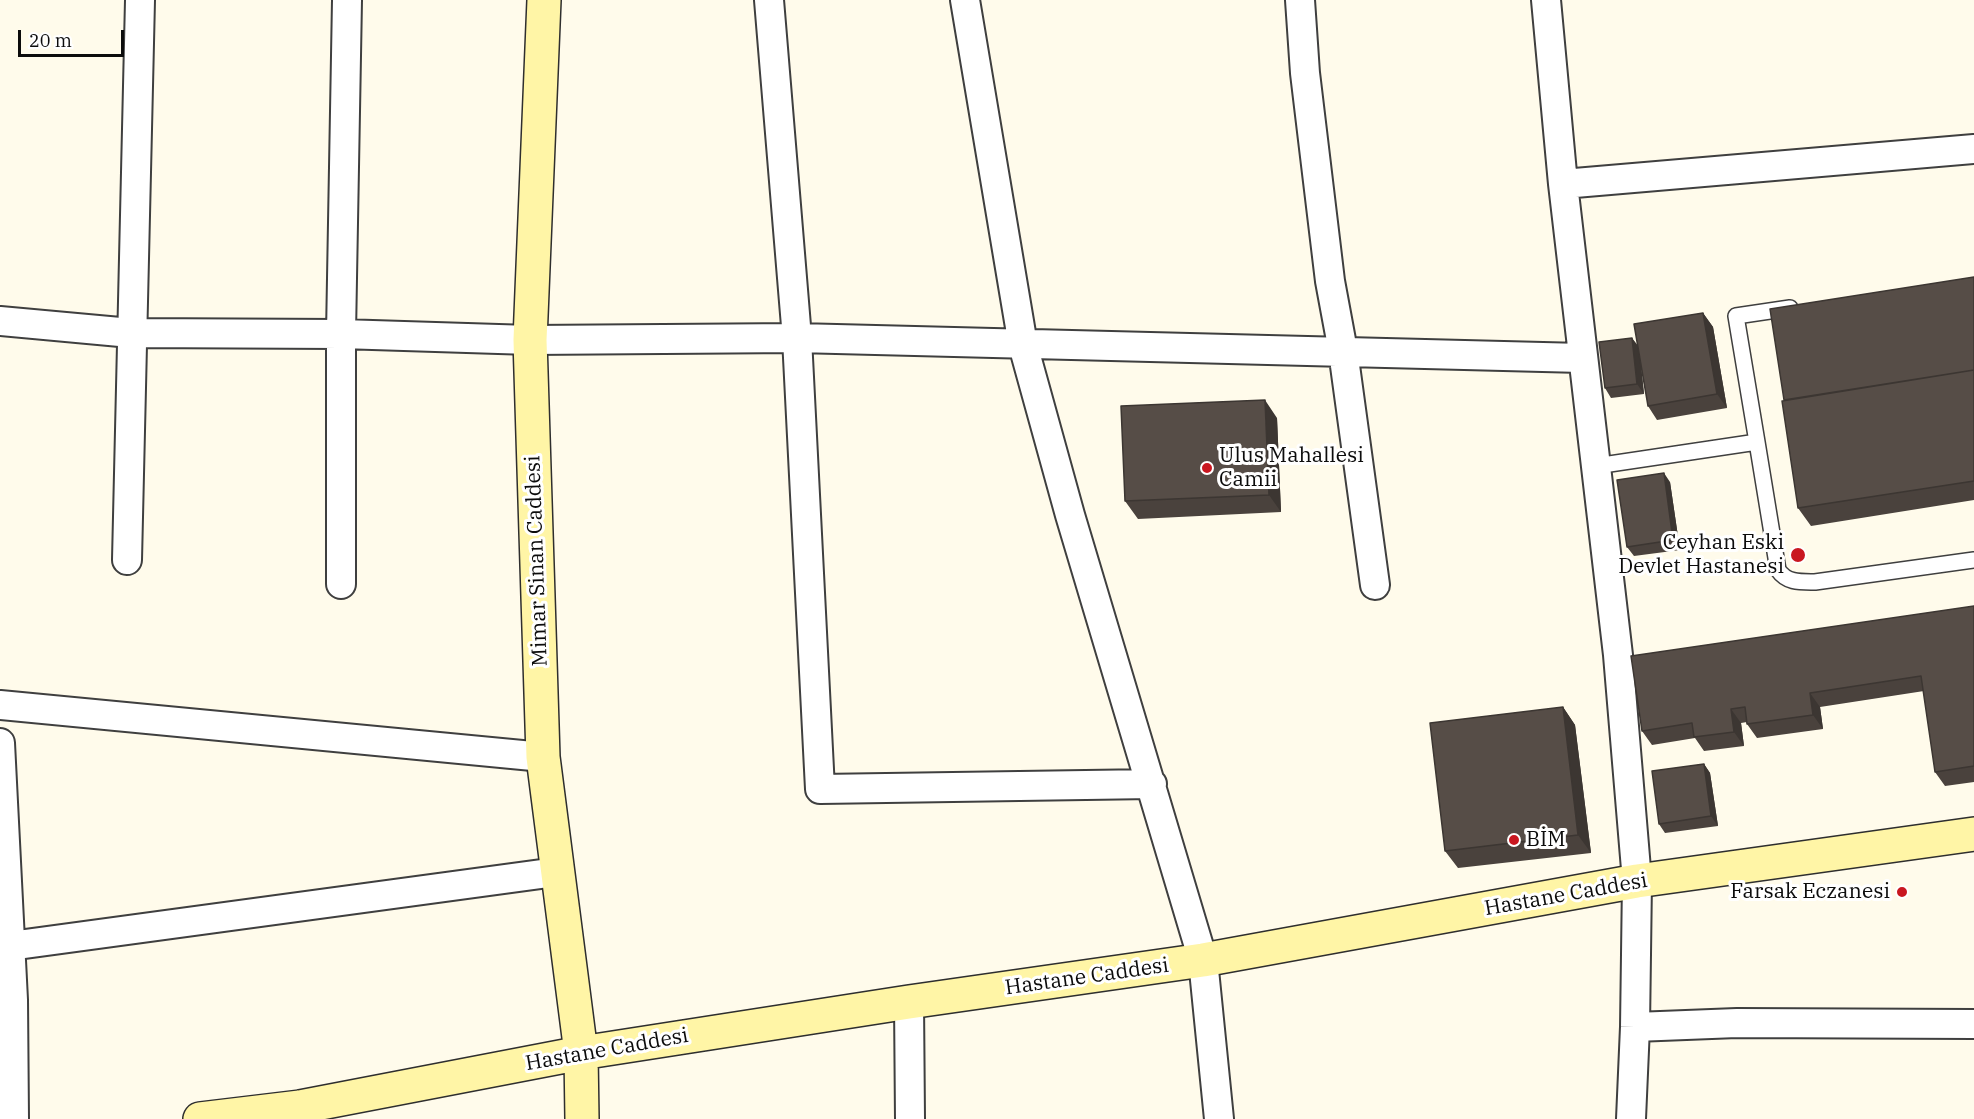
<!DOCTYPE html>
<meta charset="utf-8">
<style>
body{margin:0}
#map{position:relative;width:1974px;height:1119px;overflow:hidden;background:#fffbeb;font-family:"IBM Plex Serif",serif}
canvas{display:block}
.scale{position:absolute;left:18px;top:30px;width:106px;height:27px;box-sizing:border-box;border:3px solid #0c0c0c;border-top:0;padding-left:8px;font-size:18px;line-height:21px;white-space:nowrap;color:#0c0c0c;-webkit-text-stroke:4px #fff;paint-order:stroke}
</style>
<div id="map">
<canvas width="1974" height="1119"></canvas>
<div class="scale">20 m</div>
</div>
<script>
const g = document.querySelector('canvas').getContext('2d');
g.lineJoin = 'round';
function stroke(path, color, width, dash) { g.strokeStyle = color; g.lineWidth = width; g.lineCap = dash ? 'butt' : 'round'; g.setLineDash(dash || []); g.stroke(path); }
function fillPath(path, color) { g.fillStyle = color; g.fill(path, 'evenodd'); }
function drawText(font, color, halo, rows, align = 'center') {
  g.font = font + ' "IBM Plex Serif",serif'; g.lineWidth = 6; g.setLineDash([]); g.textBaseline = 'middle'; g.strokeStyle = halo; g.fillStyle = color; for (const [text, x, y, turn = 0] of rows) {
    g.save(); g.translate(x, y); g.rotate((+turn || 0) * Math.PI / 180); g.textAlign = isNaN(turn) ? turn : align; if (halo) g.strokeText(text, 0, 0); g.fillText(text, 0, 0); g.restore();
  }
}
const lane = new Path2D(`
 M1757,442l-21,-126 54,-8
 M1596,466l161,-24 21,128c9,13 22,12 37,12l159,-22`);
const street = new Path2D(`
 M769,0l28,338 23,451 332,-5
 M965,0l58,345 47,170 133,445 16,159
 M1300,0l5,73 25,208 13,70 32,234
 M1546,0l17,184 55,471 19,226 -2,146 -4,92
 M1563,184l411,-35
 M0,321l131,12 210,1 189,6 267,-2 785,20
 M127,560l13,-560
 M341,584v-250l6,-334
 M0,705l543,52
 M0,743l13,257 1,119
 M10,946l546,-74
 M909,1002l1,117
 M1635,1027l102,-4 237,1`);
const secondary = new Path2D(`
 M544,0l-14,340 13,417 38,296 1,66
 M200,1119l100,-12 281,-54 328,-51 294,-42 434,-79 337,-47`);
const wall = new Path2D(`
 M1974,277v223l-163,26 -13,-18 -14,-108z
 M1703,313l10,14 14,81 -70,12 -9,-14 -7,-41 3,29 -33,4 -6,-10 27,-50 5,8z
 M1277,418l4,94 -143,7 -13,-18z
 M1670,482l10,68 -46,6 -7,-9z
 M1974,606v176l-29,4 -10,-14 -11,-81 -104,16 3,22 -66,9 -10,-14v-2l-6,1 3,23 -40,5 -9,-13 -43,7 -10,-14z
 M1563,707l12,18 16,128 -133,15 -13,-17z
 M1704,764l6,9 8,53 -53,7 -6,-9z`);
const shadedWall = new Path2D(`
 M1703,313l10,14 14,81 -10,-14z
 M1632,338l7,9 5,47 -7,-10z
 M1265,400l12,18 4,94 -12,-17z
 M1664,473l6,9 10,68 -7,-10z
 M1810,693l10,14 3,22 -10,-14z
 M1563,707l12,18 16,128 -13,-18z
 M1731,709l10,14 3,23 -10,-14z
 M1704,764l6,9 8,53 -7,-10z`);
const building = new Path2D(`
 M1974,277v93l-190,30 -14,-91z
 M1703,313l14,81 -69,12 -14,-82z
 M1632,338l5,46 -32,4 -6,-46z
 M1974,370v111l-176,27 -16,-107z
 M1265,400l4,95 -144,6 -4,-95z
 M1664,473l9,67 -46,7 -10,-67z
 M1974,606v160l-39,6 -14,-96 -111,17 3,22 -66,9 -2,-17 -14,2 3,23 -40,5 -2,-14 -50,8 -11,-75z
 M1563,707l15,128 -133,16 -15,-128z
 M1704,764l7,52 -52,8 -7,-53z`);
const markers = [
 [1207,468,6,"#c91720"],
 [1798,555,8,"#c91720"],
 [1514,840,6,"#c91720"],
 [1902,892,6,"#c91720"]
];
const poiNames = [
 ["Ulus Mahallesi",1219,456],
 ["Camii",1219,480],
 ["Ceyhan Eski",1784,543,"right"],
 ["Devlet Hastanesi",1784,567,"right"],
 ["BİM",1526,840],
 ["Farsak Eczanesi",1890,892,"right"]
];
const streetNames = [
 ["Mimar Sinan Caddesi",537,561,-92],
 ["Hastane Caddesi",1566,895,-10],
 ["Hastane Caddesi",1087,977,-8],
 ["Hastane Caddesi",607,1050,-10]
];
stroke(lane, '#3f3f3f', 18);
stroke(street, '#3f3f3f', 32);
stroke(secondary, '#2e2e2e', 36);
stroke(lane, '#fff', 15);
stroke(street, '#fff', 28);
stroke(secondary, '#fff5a6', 33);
fillPath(wall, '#4a423d');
fillPath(shadedWall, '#3c3632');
fillPath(building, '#564d47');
stroke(building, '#3c3632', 1.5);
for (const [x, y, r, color] of markers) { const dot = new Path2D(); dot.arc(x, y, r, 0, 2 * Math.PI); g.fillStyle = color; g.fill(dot); stroke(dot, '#fff', 2); }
drawText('21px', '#0c0c0c', '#fff', poiNames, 'left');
drawText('21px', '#0c0c0c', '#fff', streetNames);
</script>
